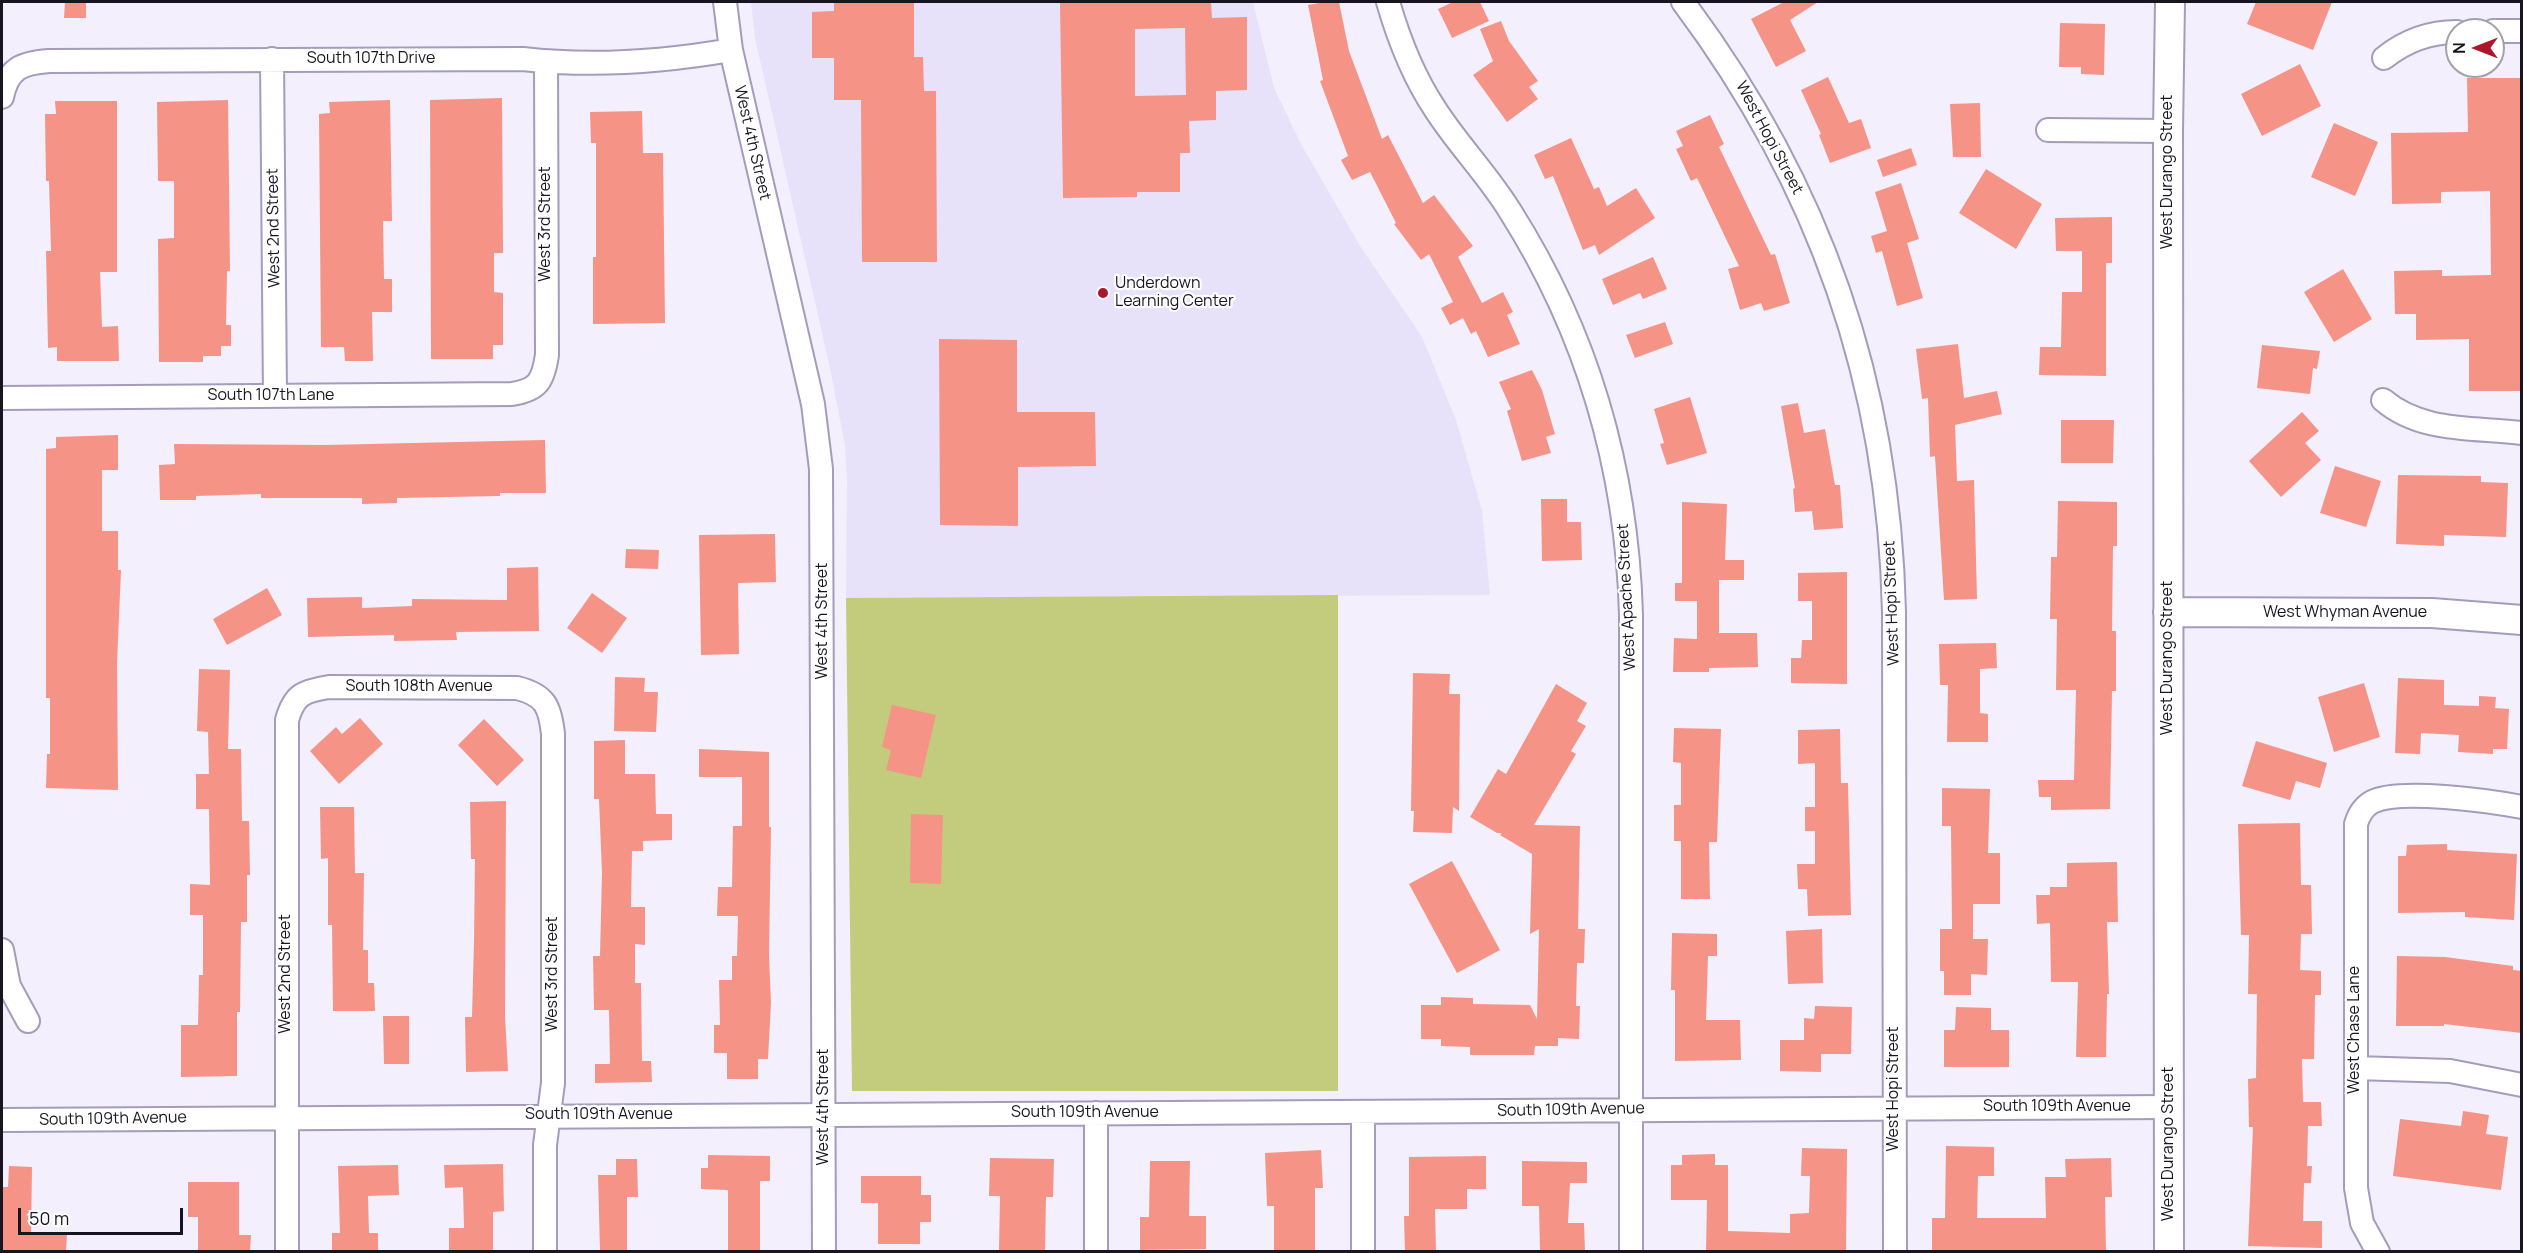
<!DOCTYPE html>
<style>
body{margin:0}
#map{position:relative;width:2523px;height:1253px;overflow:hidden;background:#f3effc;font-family:Manrope,sans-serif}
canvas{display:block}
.frame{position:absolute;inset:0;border:3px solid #181520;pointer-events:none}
.north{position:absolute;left:2445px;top:18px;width:60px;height:60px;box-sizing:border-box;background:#fff;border:2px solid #a3a1a6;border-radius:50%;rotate:270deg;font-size:16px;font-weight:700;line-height:24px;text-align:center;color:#181520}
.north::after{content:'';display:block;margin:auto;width:21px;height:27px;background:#ab162a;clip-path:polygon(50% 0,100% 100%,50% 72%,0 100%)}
.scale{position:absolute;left:18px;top:1208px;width:165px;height:27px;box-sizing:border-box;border:3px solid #181520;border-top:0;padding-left:8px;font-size:18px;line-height:21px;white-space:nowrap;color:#181520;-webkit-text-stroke:4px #fff;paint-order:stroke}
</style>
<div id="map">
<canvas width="2523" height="1253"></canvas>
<div class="frame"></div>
<div class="north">N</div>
<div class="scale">50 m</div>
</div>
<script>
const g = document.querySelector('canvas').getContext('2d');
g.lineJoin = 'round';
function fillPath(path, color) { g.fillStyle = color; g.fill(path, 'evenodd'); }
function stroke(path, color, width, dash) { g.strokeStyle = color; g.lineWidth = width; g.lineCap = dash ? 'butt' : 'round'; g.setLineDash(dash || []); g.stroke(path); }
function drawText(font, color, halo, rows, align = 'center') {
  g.font = font + ' Manrope,sans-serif'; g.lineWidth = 4.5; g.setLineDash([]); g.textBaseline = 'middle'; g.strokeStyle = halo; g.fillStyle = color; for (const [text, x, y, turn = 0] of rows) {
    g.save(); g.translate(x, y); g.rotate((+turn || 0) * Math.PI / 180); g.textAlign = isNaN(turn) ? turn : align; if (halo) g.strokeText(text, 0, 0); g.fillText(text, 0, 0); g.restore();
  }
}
const built = new Path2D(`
 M751,2h502l21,86 28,58 58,100 62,91 34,83 26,91 8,84 -644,3 1,-117 -2,-36 -15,-77 -75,-330z`);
const green = new Path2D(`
 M1338,595v496h-486l-6,-493z`);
const building = new Path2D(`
 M65,2h21v16h-22z
 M834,2h80v55h9l1,34h12l1,171h-75l-1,-162h-27v-42h-22v-46l22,-1z
 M1060,2h151l1,16 35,-1v73l-31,1v29l-27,1 1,32h-10v39h-43v5l-74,1zM1185,28l1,67 -51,1v-67z
 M1325,2h14l10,49 33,88 6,-4 35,68 11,-8 39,51 -15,11 24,46 21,-11 10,20 -6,3 13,29 -32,13 -12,-26 -5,3 -8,-16 -13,7 -9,-17 12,-6 -24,-48 -8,6 -27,-36 2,-1 -26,-51 -18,8 -11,-20 7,-4 -28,-75 3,-1 -15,-75z
 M1453,2h27l9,19 -37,17 -14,-29z
 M1784,2h34l-28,18 16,31 -30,16 -25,-48z
 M2256,2h76l-19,48 -66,-26z
 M1501,21l8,20 29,40 -9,6 9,12 -31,23 -34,-47 20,-14 -13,-32z
 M2060,23l45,1 -1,51 -23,-1v-7h-22z
 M2300,64l21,42 -59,30 -21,-42z
 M1828,77l21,46 12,-4 10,29 -41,15 -11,-28 2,-1 -20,-44z
 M2467,78h55v313h-53v-52l-53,1v-26h-21l-1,-43 48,-1v6l49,-1 -1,-84 -49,1v11l-49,1 -1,-71 77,-1z
 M502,98l1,155h-9v39l9,1v52h-10v14h-62l-1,-259z
 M228,100l2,171h-3l-1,54h5v21h-10v10h-18v6h-44l-1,-123 16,-1v-57h-16l-1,-79z
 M390,100l2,121h-9l1,58h8v33h-20l1,49h-28l-1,-14h-23l-2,-233 11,-1 -1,-11z
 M55,101h62v171h-17l2,55 16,-1 1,35h-62v-14l-9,1 -2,-97h5l-2,-70h-3l-1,-67h11z
 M1980,103l1,54h-28l-3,-53z
 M642,111l1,42h20l2,170 -72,1v-67h3v-114h-5l-1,-31z
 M1710,115l14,29 -5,3 52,108 4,-1 15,49 -26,8 -3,-8 -21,7 -12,-41 11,-3 -42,-88 -6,3 -15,-32 7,-3 -7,-15z
 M2334,123l44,19 -23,54 -44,-19z
 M1571,138l23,51 5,-2 8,19 29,-18 19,30 -56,37 -4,-10 -12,5 -30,-74 -8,3 -11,-24z
 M1911,148l6,17 -34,12 -6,-17z
 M1986,169l56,35 -26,45 -57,-36z
 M1901,183l18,56 -12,4 16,55 -26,8 -15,-55 -6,2 -5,-17 16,-5 -12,-39z
 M2112,217v46h-6v113l-67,-1 1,-28h21l1,-55h20v-41h-26l-1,-33z
 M1653,257l14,32 -24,10 -3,-6 -27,12 -11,-26z
 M2343,269l29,50 -38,23 -30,-50z
 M1665,322l8,22 -38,14 -9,-23z
 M939,339l78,1v72h78l1,54 -78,1v59l-78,-1z
 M1958,344l6,54 33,-7 5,23 -47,11 2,56 17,-1 3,119 -33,1 -9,-144 -5,1 -2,-59 -6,1 -6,-50z
 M2262,345l58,6 -3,18 -4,-1 -3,26 -53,-6z
 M1532,370l10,20 13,44 -9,3 5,16 -29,8 -15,-50 4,-2 -12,-27z
 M1690,397l17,56 -40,12 -7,-21 4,-1 -10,-34z
 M1798,403l6,30 21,-4 10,56h5l3,43 -29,2 -2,-19 -17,1 -2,-23 2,-1 -14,-82z
 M2302,412l17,19 -14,12 16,17 -40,37 -32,-36z
 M2061,420h53l-1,43h-52z
 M118,435v35h-16v61h16v39h3l-4,93 1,127 -72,-2 1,-34h3v-56h-4v-249l10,-1v-11z
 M545,440l1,53h-46v3l-103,2v5l-35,1v-6h-101v-4l-65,2v4h-36l-1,-35 16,-1 -1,-20 152,1z
 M2335,466l46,15 -15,46 -46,-14z
 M2398,475l83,1v6l27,1 -2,54 -62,-2v11l-48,-2z
 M1541,499h26v23h14l1,38 -40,1z
 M2058,501l59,1v44h-4l-1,85h4v60h-4l-2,118 -59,1v-13h-12l-1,-17h36l2,-90h-20l1,-71h-7l1,-62h6z
 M1682,502l45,2 -2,56h19v20h-25v53h38l1,34 -49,1v4h-36l1,-34 23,1v-38h-22v-18h7z
 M775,534l1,48 -38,1 1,71 -38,1 -2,-120z
 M626,549l33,1 -1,19 -33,-1z
 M538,567l1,64 -83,1 1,8 -63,1v-6l-86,2 -1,-39 55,-1v11l50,-2v-7l95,1v-32z
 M1847,572v112l-56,-1v-25h10l1,-18h10v-39h-14v-28z
 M267,588l15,27 -55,30 -14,-26z
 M592,593l35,25 -25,35 -35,-25z
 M1996,643l1,25 -17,1v44l8,1v28h-41l1,-57h-8l-1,-41z
 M199,669l31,1 -2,79h13l1,72h7l1,54h-3v47h-6l-1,90h-3v64l-56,1v-52h17l1,-50h4v-60h-13v-31l20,1 -1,-76h-13v-35h13l-1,-42 -11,-1z
 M1413,673l37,1 -1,20h11l-1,117 -6,-4 -1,26 -39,-1 1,-21h-3z
 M615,677l30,1 -1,14h14l-2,40 -42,-1z
 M2398,678l46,2v25l35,1v-10l17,1 -1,11 14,1 -2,40h-14v5l-35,-2 1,-17 -38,-2 -1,21 -25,-1z
 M2364,683l16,54 -46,15 -16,-55z
 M1556,684l31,19 -10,18 9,5 -15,25 5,3 -42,71 46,1 -2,103h7l-1,34h-7l-1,43h4l-1,33 -21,-1v8h-23l-1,9h-64v-8l-29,-1v-7h-20v-34h20v-8l32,1v6l57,1 7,14 2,-90 -9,5 2,-80 -32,-19 2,-2h-5l-27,-16 28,-48 8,5z
 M892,705l44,10 -15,63 -35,-8 5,-20 -9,-3z
 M360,718l23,26 -44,40 -29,-33 26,-24 6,7z
 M484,719l40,41 -27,26 -39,-41z
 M1674,728l47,1 -4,113h-8l1,57h-29v-58h-7v-36h7v-42l-8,-1z
 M1840,729l1,54h7l3,132 -43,1 -1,-27h-9l-1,-25h18v-33h-10v-24h10v-44l-17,1v-34z
 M625,740v34h30l1,40h16v26l-29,1v10h-11l-1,56h14v38l-10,-1v39h6l1,78h9l1,21 -57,1v-19h15l-1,-54h-15l-1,-54h7l2,-83 -3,-74h-5v-58z
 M2256,741l71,22 -7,25 -24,-7 -6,19 -48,-14z
 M699,749l70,3v75h2l-2,128 2,48 -3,56h-10v20h-31v-26h-13v-28h6l-1,-45h13v-24h5l1,-40h-21l1,-29h14l1,-61h9v-49h-43z
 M1942,788l48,1 -2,64h12v51h-27v35h15l-1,36 -16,-1v21h-27v-24h-4v-42h12l-1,-103h-9z
 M506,801l-1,215 3,55 -42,1 -1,-55h7l2,-76 1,-82h-4l-1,-57z
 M320,807h34l1,66h9l-1,77h5v33h6l1,28h-42l-1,-86h-4v-67l-7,1z
 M911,814l32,1 -2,69 -31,-1z
 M2300,823l1,62h10l1,49h-11l-1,36 21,1v24h-6l-1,64h-12l1,43h18l1,24h-14l-1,40h5l-1,17h-7l-1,38h19v27l-74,-2 5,-119h-4l-1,-48 8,-1 1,-84h-9l1,-59h-8l-3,-111z
 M2447,844v6l70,4 -3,66 -49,-3v-5l-67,1v-57h8l1,-11z
 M1452,861l48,89 -43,23 -48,-89z
 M2117,862l1,60h-11l2,72h-2l-1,63h-30l2,-75h-27l-1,-59 -13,1 -1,-29h14v-8h17v-24z
 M1822,929l1,54 -35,1 -2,-53z
 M1672,933l45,1v22h-9l-2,64h34l1,40 -66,1v-71h-4z
 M2397,956l48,1 68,9v4l9,1v62l-78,-9v2h-48z
 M1815,1006l37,1 -1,47h-30v18l-41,-1v-31h24v-22l10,1z
 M1956,1007l35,1v22h18v37h-65v-37h11z
 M383,1016h26v48h-25z
 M2463,1111l26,4 -3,19 22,3 -7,53 -108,-14 7,-57 61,7z
 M1946,1146l48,1v29h-16l-1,42h69l-1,-41h21l-1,-18 46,-1 1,39h-7l1,54h-174v-33h13z
 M1802,1148l45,1 -1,102h-140l1,-51h-36v-35h11v-10l33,-1v11h13v66l62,2v-19l19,-1 1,-37h-9z
 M1321,1150l2,38h-8v63h-41v-45h-7l-2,-53z
 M708,1155l62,1v25h-10v70h-32v-61l-27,-1v-21h7z
 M1486,1156v33h-19v20h-32l1,42h-31l-1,-35h5v-59z
 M990,1158l64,1 -1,38h-7l-1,54h-46l1,-55h-11z
 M616,1159h21l1,38h-11v54h-27l-2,-76h18z
 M1150,1161h40l-1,55h17v33l-66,1v-33h9z
 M1522,1161l65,1v21h-17l-2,40h16l1,28h-45l-1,-45h-17z
 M503,1164l1,47 -11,1v39h-44v-23h15l-1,-41 -18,1 -1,-23z
 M398,1165l1,30 -31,1 1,37h9v18h-46v-18h8l-2,-67z
 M9,1166l23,1 -1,67h36l-1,17h-64v-64h6z
 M861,1176h60v19h10v27h-11v22h-42v-41h-17z
 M188,1182h51v53h12l-1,16h-52v-34h-10z`);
const minor = new Path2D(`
 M725,2l6,48 82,354 8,65 3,783
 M1388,2c11,38 25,74 47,107 23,36 53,66 75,102 78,123 117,259 121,404v637
 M1683,2c137,183 206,381 211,610l1,640
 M2493,31h29
 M2384,58c21,-17 45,-26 73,-26
 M272,59l3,337
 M2,97c6,-29 20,-34 47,-36l474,-2c70,8 139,3 208,-9
 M2048,130l120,1
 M2,398l510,-4c26,-4 31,-13 35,-39l-1,-293
 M2383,400c39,33 90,27 139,33
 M2,950l7,36 19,35
 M2356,1068l94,3 72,14
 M1363,1112v140
 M1096,1113v139
 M2,1120l2166,-13
 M287,1252v-532c7,-25 16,-29 42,-33l188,1c28,7 33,18 36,46v349l-8,62v107
 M2378,1252l-16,-29 -6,-35v-364c3,-10 7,-17 16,-22 27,-14 118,-1 150,5`);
const tertiary = new Path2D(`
 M2168,612l264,1 90,7
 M2169,1252l-1,-1121 2,-129`);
const markers = [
 [1103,293,6,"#ab162a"]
];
const streetNames = [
 ["South 107th Drive",371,59],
 ["West Hopi Street",1769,138,62],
 ["West 4th Street",752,143,77],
 ["West Durango Street",2168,172,-90],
 ["West 3rd Street",546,224,-90],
 ["West 2nd Street",274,228,-91],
 ["South 107th Lane",271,396],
 ["West Apache Street",1627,597,-93],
 ["West Hopi Street",1892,603,-92],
 ["West Whyman Avenue",2345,613],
 ["West 4th Street",823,621,-90],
 ["West Durango Street",2168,658,-90],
 ["South 108th Avenue",419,687],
 ["West 2nd Street",286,974,-90],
 ["West 3rd Street",553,974,-90],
 ["West Chase Lane",2355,1030,-90],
 ["West Hopi Street",1894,1089,-90],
 ["West 4th Street",824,1107,-90],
 ["South 109th Avenue",2057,1107],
 ["South 109th Avenue",1571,1110,-1],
 ["South 109th Avenue",1085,1113],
 ["South 109th Avenue",599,1115],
 ["South 109th Avenue",113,1119,-1],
 ["West Durango Street",2169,1144,-90]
];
const poiNames = [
 ["Underdown",1115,284],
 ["Learning Center",1115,302]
];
fillPath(built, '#e7e1f9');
fillPath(green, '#c3cc7d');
fillPath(building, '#f59387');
stroke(minor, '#a49cba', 26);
stroke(tertiary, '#a49cba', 32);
stroke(minor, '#fff', 22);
stroke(tertiary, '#fff', 28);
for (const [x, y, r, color] of markers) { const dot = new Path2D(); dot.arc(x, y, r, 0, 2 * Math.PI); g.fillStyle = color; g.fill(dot); stroke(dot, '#fff', 2); }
drawText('16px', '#181520', '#fff', streetNames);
drawText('16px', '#181520', '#fff', poiNames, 'left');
</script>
